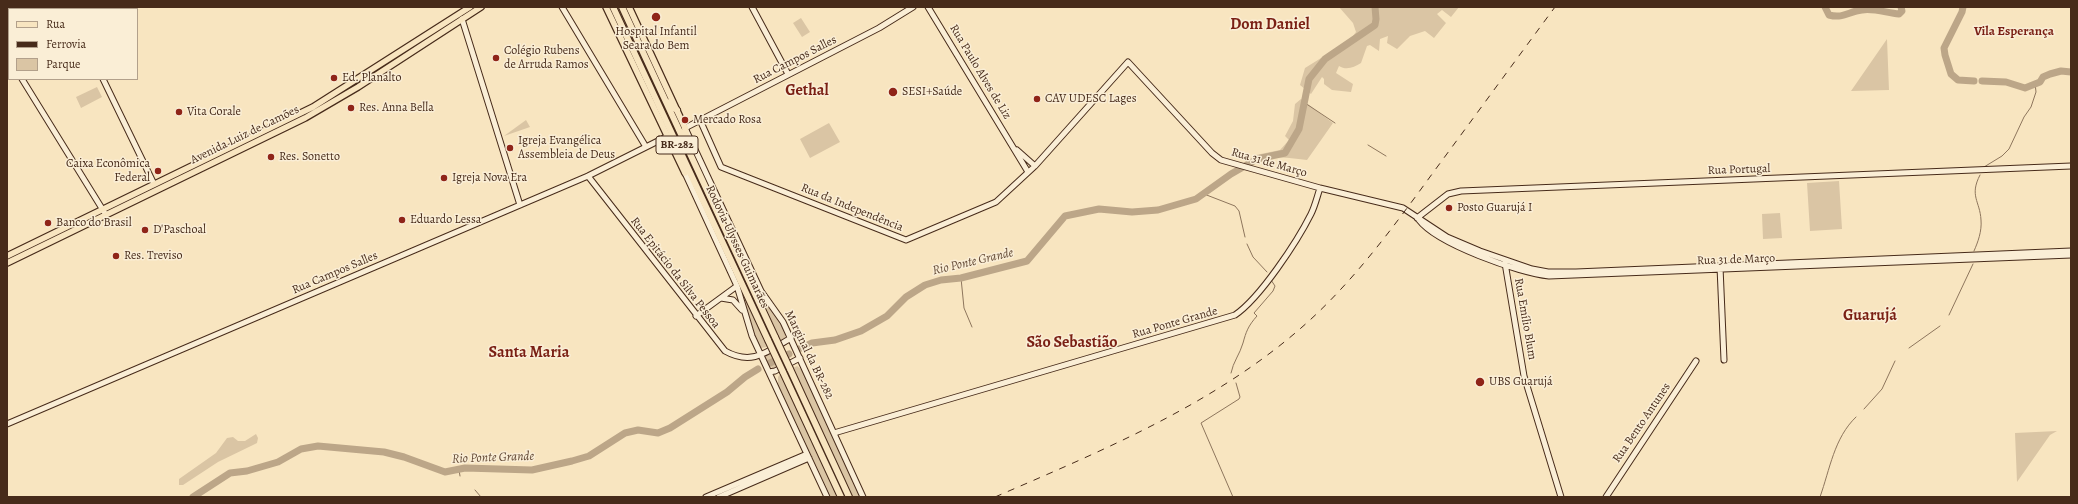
<!DOCTYPE html>
<meta charset="utf-8">
<style>
body{margin:0}
#map{position:relative;width:2078px;height:504px;overflow:hidden;background:#f8e5c0;font-family:Alegreya,serif}
canvas{display:block}
.frame{position:absolute;inset:0;border:8px solid #472b1a;pointer-events:none}
.legend{position:absolute;left:8px;top:8px;width:130px;height:72px;box-sizing:border-box;background:#faeed6;border:1px solid #b2a08b;margin:0;padding:5px 7px;list-style:none;font-size:12px;color:#472b1a}
.legend li{display:flex;align-items:center;gap:8px;height:20px}
.legend b{width:20px;border:1px solid #b2a08b}
</style>
<div id="map">
<canvas width="2078" height="504"></canvas>
<div class="frame"></div>
<ul class="legend">
<li><b style="height:5px;background:#f8e5c0"></b>Rua</li>
<li><b style="height:5px;background:#472b1a"></b>Ferrovia</li>
<li><b style="height:11px;background:#dac5a4"></b>Parque</li>
</ul>
</div>
<script>
const g = document.querySelector('canvas').getContext('2d');
g.lineJoin = 'round';
function fillPath(path, color) { g.fillStyle = color; g.fill(path, 'evenodd'); }
function stroke(path, color, width, dash) { g.strokeStyle = color; g.lineWidth = width; g.lineCap = dash ? 'butt' : 'round'; g.setLineDash(dash || []); g.stroke(path); }
function drawText(font, color, halo, rows, align = 'center') {
  g.font = font + ' Alegreya,serif'; g.lineWidth = 3; g.setLineDash([]); g.textBaseline = 'middle'; g.strokeStyle = halo; g.fillStyle = color; for (const [text, x, y, turn = 0] of rows) {
    g.save(); g.translate(x, y); g.rotate((+turn || 0) * Math.PI / 180); g.textAlign = isNaN(turn) ? turn : align; if (halo) g.strokeText(text, 0, 0); g.fillText(text, 0, 0); g.restore();
  }
}
const green = new Path2D(`
 M473,7h4l-113,74 24,-19z
 M1339,7h120l-8,10 -9,-7 -5,4 9,9 -12,15 -9,-7 -15,5 -13,13 -10,-6 1,-7 -8,3 -1,12 -9,-6 -3,1 -6,17c-7,4 -14,8 -22,3l-3,7 17,11 -2,8 -19,-2 -8,-6v-5l-2,-2 -11,17 -11,-9 5,-17 45,-28 6,-8 -3,-9z
 M801,18l9,14 -8,5 -9,-14z
 M1887,39l2,51 -38,1z
 M97,87l5,10 -21,11 -5,-11z
 M1301,99l32,24 -26,37c-16,-2 -39,-6 -54,4l-5,-3 8,-6 24,-5 9,-10 -4,-4 8,-15 2,-17z
 M325,104l2,1 -189,92 4,-3z
 M526,120l4,7 -26,9z
 M829,123l11,19 -30,16 -10,-19z
 M1839,181l3,48 -32,2 -3,-48z
 M1780,213l2,25 -19,1 -1,-25z
 M744,296l1,1 22,50 -6,1 -10,-21z
 M765,305c8,5 22,23 20,33l-5,3z
 M772,353l7,14 -4,2c-6,-2 -10,-6 -9,-13z
 M797,366l5,4 59,127h-9l-59,-129z
 M781,373l58,124h-8l-53,-113v-7z
 M2057,431l-7,4 -33,47 -2,-49z
 M256,434l2,4 -1,5 -4,2 -35,17 -35,23h-4v-6l37,-26 11,-15 6,-1 5,4h7z`);
const stream = new Path2D(`
 M1305,103l30,20
 M1368,145l18,11
 M1984,167l18,-11 7,-7 15,-32 7,-10 5,-15 -1,-9
 M1204,194l31,12 4,5 6,26
 M1247,244l6,13 14,15
 M1974,251c4,-9 8,-20 7,-31 -1,-19 -12,-24 -1,-45
 M961,278l3,30 8,19
 M1949,315l24,-51
 M1909,348l31,-22
 M1231,373c2,-11 9,-19 12,-30 3,-11 5,-17 14,-27l-3,-3 19,-22 2,-5 -4,-6
 M1864,409l18,-20 13,-28
 M459,470l1,6
 M475,490l6,7
 M1233,497l-32,-74 38,-24 1,-2 -4,-14
 M1820,497c10,-28 14,-59 36,-80`);
const river = new Path2D(`
 M1825,7l4,8c15,4 20,-4 33,-5 12,-2 25,3 37,4l3,-3 -1,-4
 M1963,7l-1,5 -18,36 1,7 6,19 7,6 16,1
 M1982,81l24,1 19,6 15,-6 3,-5 7,-3 11,-3 10,1
 M801,348l11,-5 23,-3 26,-9 26,-15 19,-19 19,-12 16,-5 20,-2 66,-17 38,-45 34,-7 33,3 26,-2 38,-11 35,-25 26,-15 28,-6 14,-24 10,-50 16,-20 50,-34 1,-6 -1,-12
 M770,363l19,-9
 M193,497l37,-24 17,-2 31,-9 23,-13 17,-3 66,6 20,5 41,15 20,-4 67,2 40,-9 17,-5 36,-23 13,-3 20,3 12,-5 57,-36 18,-15 13,-8`);
const secondary = new Path2D(`
 M59,7l1,2
 M562,7l84,140
 M752,7l36,67
 M928,7l100,165
 M462,19l58,186
 M7,54l2,3
 M7,62h2
 M22,79l84,136
 M103,79l51,105
 M700,120l21,47 185,73 90,-38 39,-36 93,-104 84,91 9,7 99,28 83,20 44,29 33,14 52,18 16,3h28l495,-21
 M1017,150l18,16
 M685,173l52,113 15,50 75,161
 M588,176l137,175c27,15 42,1 66,-13
 M1417,218l31,-24 13,-3 610,-25
 M1419,220c18,24 100,53 130,56l522,-21
 M1505,263l19,113 37,121
 M1720,267l4,93
 M721,298l12,2 9,10
 M696,316l41,-30
 M769,372l6,-1 25,-13
 M7,424l581,-248 80,-40
 M834,433l401,-118c25,-17 62,-73 76,-101 4,-8 6,-17 9,-26
 M706,497l101,-43
 M719,497l90,-39
 M863,497l-80,-175 -22,-31 -76,-163 194,-100 34,-21
 M1606,497l90,-136`);
const primary = new Path2D(`
 M606,7l79,166
 M629,7l56,121
 M7,256l306,-149 157,-100
 M7,263l298,-145 53,-31 123,-80`);
const highway = new Path2D(`
 M613,7l155,333
 M622,7l153,330
 M666,101l11,9
 M685,128l3,16
 M790,369l59,128
 M783,372l58,125`);
const rail = new Path2D(`
 M995,497c111,-48 225,-95 315,-177 48,-44 87,-98 125,-150 40,-54 80,-109 120,-163`);
const highwayBridge = new Path2D(`
 M775,337l15,32
 M768,340l15,32`);
const markers = [
 [656,17,5,"#8f2418"],
 [496,58,4,"#8f2418"],
 [334,78,4,"#8f2418"],
 [893,92,5,"#8f2418"],
 [1037,99,4,"#8f2418"],
 [351,108,4,"#8f2418"],
 [179,112,4,"#8f2418"],
 [685,120,4,"#8f2418"],
 [510,148,4,"#8f2418"],
 [271,157,4,"#8f2418"],
 [158,171,4,"#8f2418"],
 [444,178,4,"#8f2418"],
 [1449,208,4,"#8f2418"],
 [402,220,4,"#8f2418"],
 [48,223,4,"#8f2418"],
 [145,230,4,"#8f2418"],
 [116,256,4,"#8f2418"],
 [1480,382,5,"#8f2418"]
];
const shields = [
 [677,145,42]
];
const shieldNames = [
 ["BR-282",677,145]
];
const poiNames = [
 ["Hospital Infantil",656,32,"center"],
 ["Seara do Bem",656,46,"center"],
 ["Colégio Rubens",504,51],
 ["de Arruda Ramos",504,65],
 ["Ed. Planalto",342,78],
 ["SESI+Saúde",902,92],
 ["CAV UDESC Lages",1045,99],
 ["Res. Anna Bella",359,108],
 ["Vita Corale",187,112],
 ["Mercado Rosa",693,120],
 ["Igreja Evangélica",518,141],
 ["Assembleia de Deus",518,155],
 ["Res. Sonetto",279,157],
 ["Caixa Econômica",150,164,"right"],
 ["Federal",150,178,"right"],
 ["Igreja Nova Era",452,178],
 ["Posto Guarujá I",1457,208],
 ["Eduardo Lessa",410,220],
 ["Banco do Brasil",56,223],
 ["D'Paschoal",153,230],
 ["Res. Treviso",124,256],
 ["UBS Guarujá",1489,382]
];
const streetNames = [
 ["Rua Campos Salles",795,60,-27],
 ["Rua Paulo Alves de Liz",980,72,59],
 ["Avenida Luiz de Camões",245,135,-26],
 ["Rua 31 de Março",1269,163,16],
 ["Rua Portugal",1739,170,-2],
 ["Rua da Independência",852,208,22],
 ["Rodovia Ulysses Guimarães",737,247,65],
 ["Rua 31 de Março",1736,260,-2],
 ["Rua Campos Salles",335,273,-23],
 ["Rua Epitácio da Silva Pessoa",675,273,52],
 ["Rua Emílio Blum",1525,319,80],
 ["Rua Ponte Grande",1175,323,-16],
 ["Marginal da BR-282",809,355,64],
 ["Rua Bento Antunes",1642,423,-56]
];
const neighbourhoodNames = [
 ["Vila Esperança",2014,32]
];
const waterNames = [
 ["Rio Ponte Grande",973,262,-13],
 ["Rio Ponte Grande",493,458,-2]
];
const districtNames = [
 ["Dom Daniel",1270,25],
 ["Gethal",807,91],
 ["Guarujá",1870,316],
 ["São Sebastião",1072,343],
 ["Santa Maria",529,353]
];
fillPath(green, '#dac5a4');
stroke(stream, '#8d755c', 1);
stroke(river, '#bca688', 7);
stroke(secondary, '#472b1a', 7);
stroke(primary, '#472b1a', 8);
stroke(highway, '#472b1a', 8);
stroke(secondary, '#faeed6', 5);
stroke(primary, '#f8e5c0', 5.5);
stroke(highway, '#f8e5c0', 6);
stroke(rail, '#472b1a', 1, [7, 7]);
stroke(highwayBridge, '#472b1a', 8, []);
stroke(highwayBridge, '#f8e5c0', 6);
for (const [x, y, r, color] of markers) { const dot = new Path2D(); dot.arc(x, y, r, 0, 2 * Math.PI); g.fillStyle = color; g.fill(dot); stroke(dot, '#faeed6', 1.5); }
for (const [x, y, w] of shields) { const box = new Path2D(); box.roundRect(x - w / 2, y - 9, w, 18, 3); g.fillStyle = '#faeed6'; g.fill(box); stroke(box, '#472b1a', 1); }
drawText('bold 11px', '#472b1a', null, shieldNames);
drawText('12px', '#472b1a', '#faeed6', poiNames, 'left');
drawText('12px', '#472b1a', '#faeed6', streetNames);
drawText('bold 13px', '#7a1f14', '#faeed6', neighbourhoodNames);
drawText('italic 13px', '#644a36', '#faeed6', waterNames);
drawText('bold 16px', '#7a1f14', '#faeed6', districtNames);
</script>
